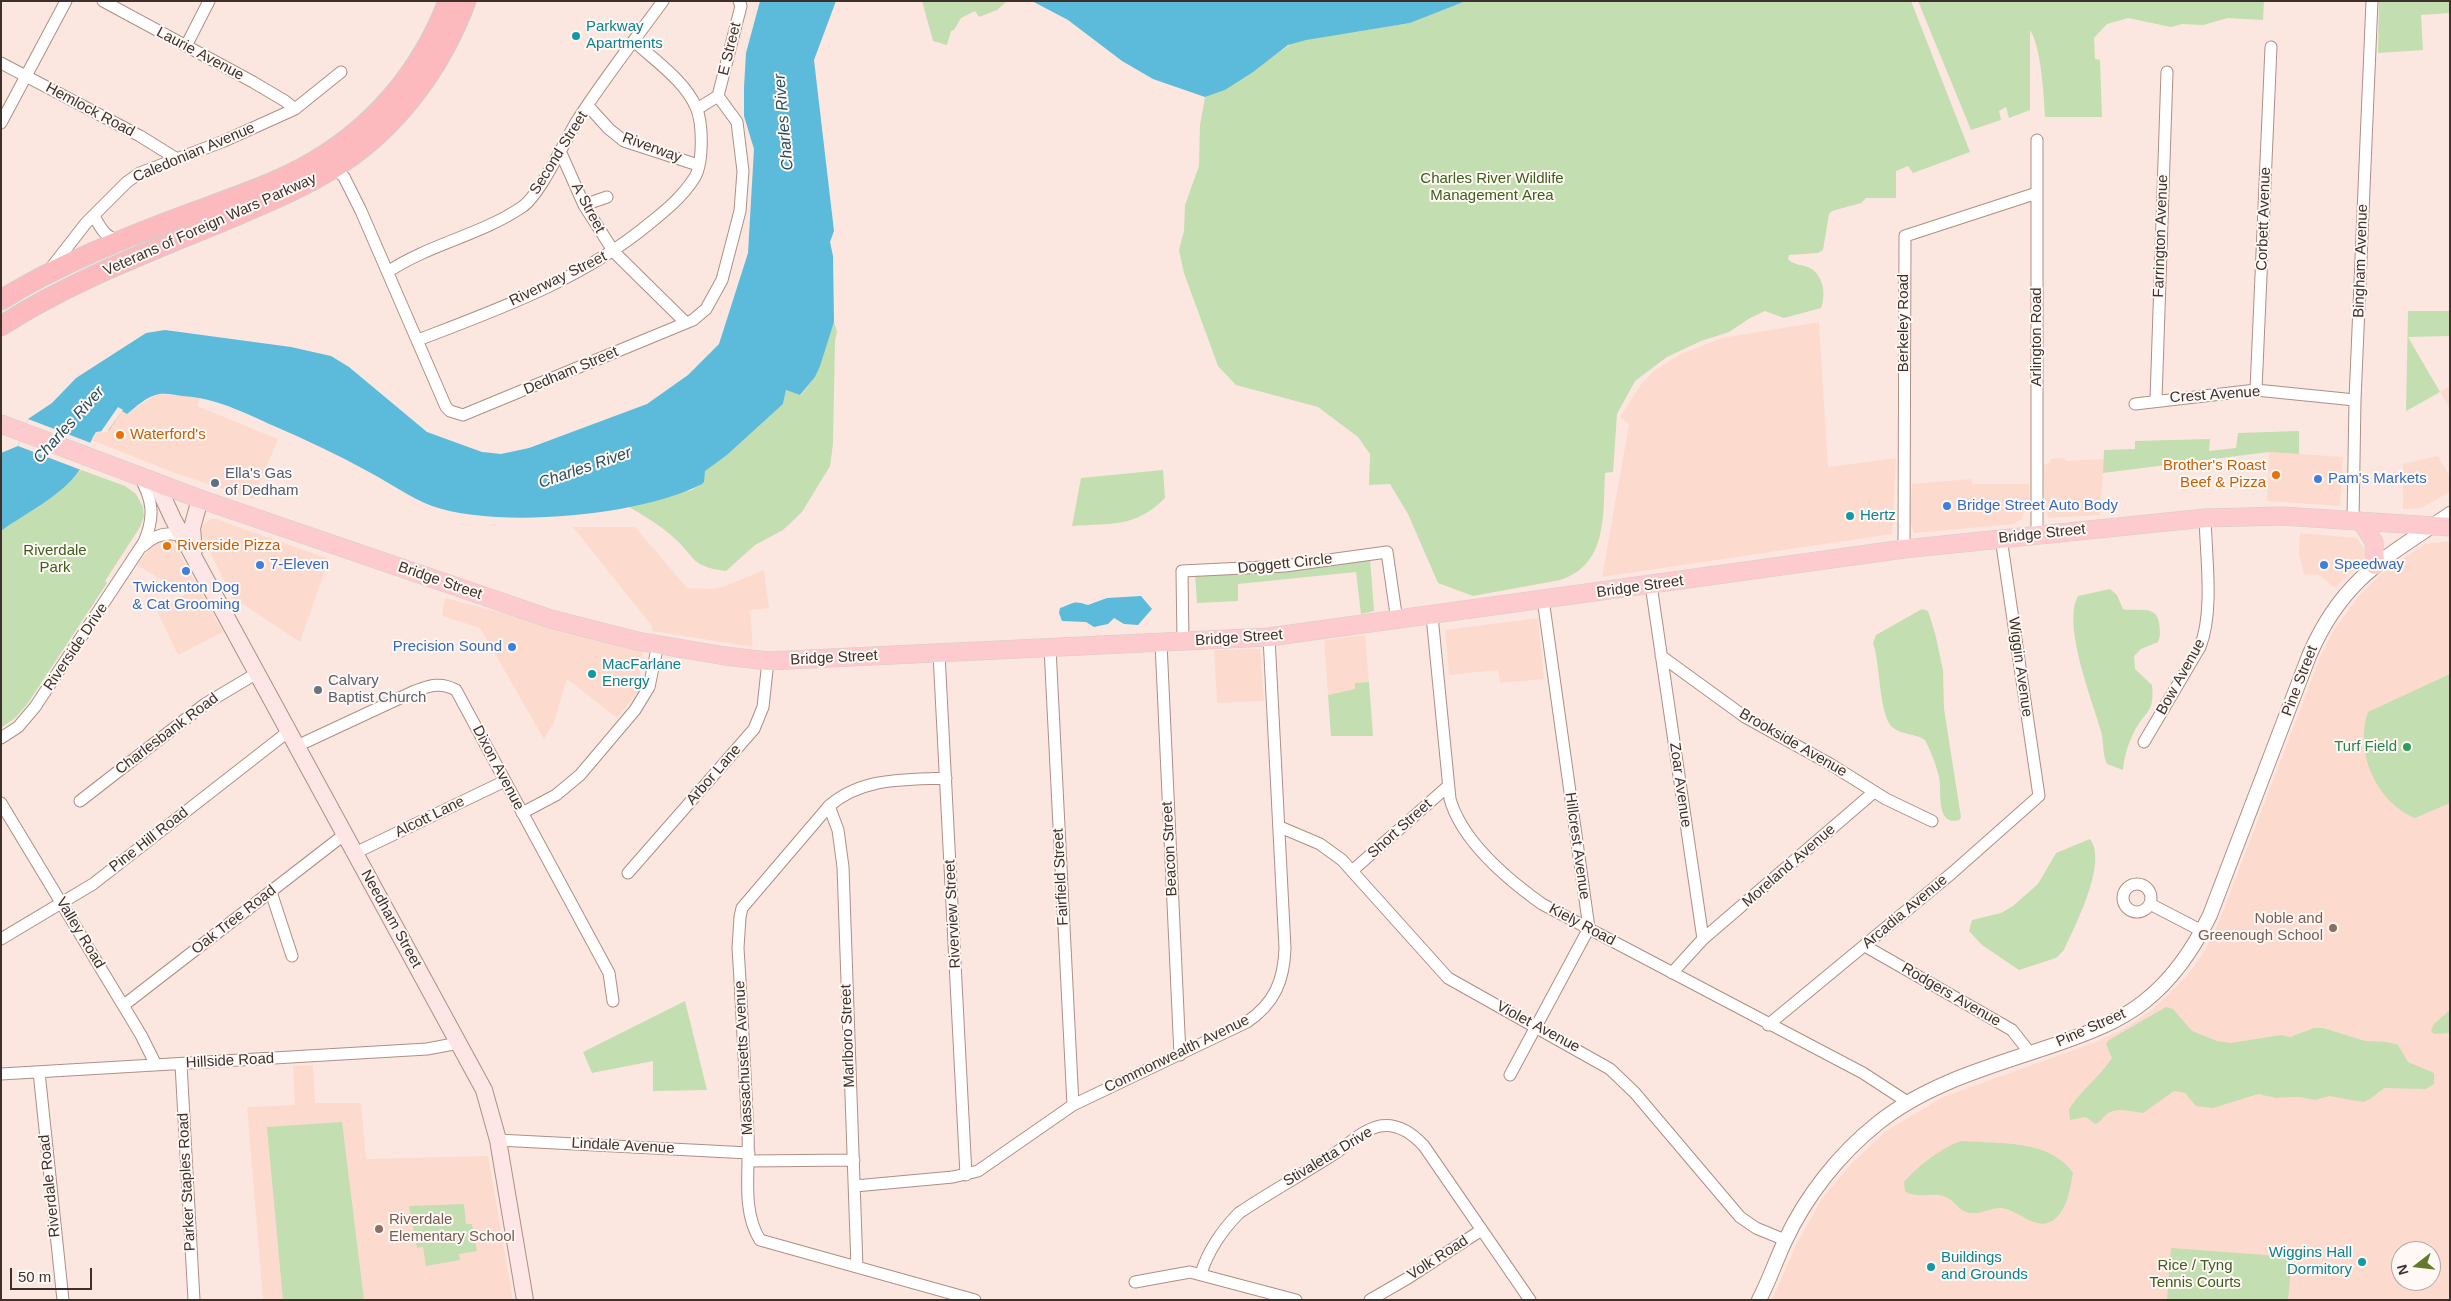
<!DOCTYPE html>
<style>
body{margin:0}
#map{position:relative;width:2451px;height:1301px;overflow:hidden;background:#fce7e0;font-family:Helvetica,sans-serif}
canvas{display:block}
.frame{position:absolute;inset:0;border:2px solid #3e312c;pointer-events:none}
.north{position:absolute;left:2391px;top:1241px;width:50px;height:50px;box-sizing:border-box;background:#fff8f5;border:1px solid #b2a8a5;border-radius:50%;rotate:254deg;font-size:14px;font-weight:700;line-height:20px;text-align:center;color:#3e312c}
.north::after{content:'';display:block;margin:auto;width:18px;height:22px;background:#617a2d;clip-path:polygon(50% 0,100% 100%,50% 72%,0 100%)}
.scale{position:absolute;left:10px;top:1268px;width:82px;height:22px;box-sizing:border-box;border:2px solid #3e312c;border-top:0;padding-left:6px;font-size:15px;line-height:18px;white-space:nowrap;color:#3e312c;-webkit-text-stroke:4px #fff8f5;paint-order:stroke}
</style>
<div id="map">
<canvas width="2451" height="1301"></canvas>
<div class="frame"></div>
<div class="north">N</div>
<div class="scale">50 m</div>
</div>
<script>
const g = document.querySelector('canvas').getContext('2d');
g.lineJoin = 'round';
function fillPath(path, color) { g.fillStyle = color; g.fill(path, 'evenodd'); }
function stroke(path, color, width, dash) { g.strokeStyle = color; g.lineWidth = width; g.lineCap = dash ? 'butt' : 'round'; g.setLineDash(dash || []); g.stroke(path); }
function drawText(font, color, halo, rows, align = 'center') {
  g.font = font + ' Helvetica,sans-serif'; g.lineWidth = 4; g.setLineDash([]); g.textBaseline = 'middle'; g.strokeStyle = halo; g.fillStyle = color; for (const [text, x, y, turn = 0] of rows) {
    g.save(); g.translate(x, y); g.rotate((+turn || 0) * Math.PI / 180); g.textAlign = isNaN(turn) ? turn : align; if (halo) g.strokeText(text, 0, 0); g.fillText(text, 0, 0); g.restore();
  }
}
const built = new Path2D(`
 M1819,322l9,145 68,-9 -4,76 -290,43 27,-153 -9,-7 22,-34 13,-13 26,-16 41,-16z
 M2450,386v23l-10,-17z
 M160,394l40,3 -3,9 81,33 -25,60 -78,-26 -84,-33 27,-36 9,10 27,-18z
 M2269,452l74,5 -3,49 -73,-5z
 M2438,456l12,21v15l-29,16 -18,1v-45z
 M2065,458l2,3 37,-2 -4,56 -51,3 -4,-10 -2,-43 6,-2 2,-4z
 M1971,479l1,5h57l1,24 -5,1 -3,10 -8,5 -100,9 -2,-6h-3l3,-43z
 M211,519h5l113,40 -29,83 -68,-45 -30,-62v-9z
 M573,527h62l52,61 24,1 12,-2 41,-17 5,38 -19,2 3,37 -101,-16v-5z
 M2300,533l57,5 8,12v8l-30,30 -16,-13 -15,-1 -5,-20z
 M171,538l52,94 -45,23 -21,-44 28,-17 -48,-29 18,-23z
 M2450,541v759h-678l24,-55 25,-45 30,-36 35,-33 57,-34 150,-54 32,-15 27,-18 35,-34 17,-24 16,-33 99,-259 13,-27 26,-36 24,-24 43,-29zM2401,1251h30v30h-30z
 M445,598l198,51 -5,43 -21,26 -50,-39 -13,43 -10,17 -64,-111 -38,-12z
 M1538,618l6,61 -44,4 -2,-13 -49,5 -4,-45z
 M1365,635l4,47 -13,1v6l-28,6 -4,-55z
 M1260,649l4,52 -47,2 -3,-53z
 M313,1065l2,38h46l5,56 122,-3 25,144h-250l-16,-193 48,-2 -2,-39z`);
const green = new Path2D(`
 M922,1h85l-10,9 -18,7 -4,-6 -14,7 -7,12 -3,1 -4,14 -14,-4z
 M1466,1h445l59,151 -57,21 -5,-7 -12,5v27h-30l-5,5 -29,8 -3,3 -6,36 -5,3 -29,2 -1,4c6,7 15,5 22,9 14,8 16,27 11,40l-37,10 -19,-7 -15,7 -21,14 -28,9 -34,16 -32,24 -18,33 -4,58 -8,1c-2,41 3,92 -45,107l-87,16 -35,-13 -30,-69 -18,-30 -21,1 1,-31 -12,-17 -40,-30 -82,-22 -18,-19 -34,-93 -5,-23 5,-19 1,-26 14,-39 1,-41 5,-28 20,-7 70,-49 115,-18z
 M1918,1h346l-1,19 -35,-2 -25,7 -21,-1 -11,3 -43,-9 -21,6 -13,14 1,21 5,1 2,57h-57c-1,-21 -4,-71 -15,-87v80l-21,8 -3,-11 -7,4 2,9 -30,10z
 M2379,1h70l1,12 -29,2 2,35 -45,3z
 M2408,311h42v25l-42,1 32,55 -34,19z
 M834,322l3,9 -2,10 -2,103 -3,22 -28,46 -19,18 -28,15 -29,26c-38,-5 -30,-15 -54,-35 -13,-11 -27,-20 -43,-29l63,-17 12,-8v-11l23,-16 56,-51 3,-14 15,5 14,-18z
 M2299,431v23l-30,-2 -166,21 1,-23 31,-1v-8l75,-2 -1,12 27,-3 2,-15z
 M81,470l44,16 11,8 7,13 1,10 -4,10 -35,54 2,2 -79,120 -13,15 -14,10v-197c27,-20 57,-36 80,-61z
 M1163,470l2,28c-30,30 -53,25 -93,28l9,-48z
 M1370,558l4,53 -13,3 -5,-42 -118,12v17l-41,2 -2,-29z
 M2110,589l7,6 6,14c12,3 34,-5 36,14 1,7 2,12 -1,19l-17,7 -7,7 1,13 17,16c3,29 -7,25 -18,47 -6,12 -10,25 -11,38l-16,-6c-5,-11 -3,-22 -6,-33 -9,-32 -39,-106 -23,-135z
 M1922,609l6,2 7,22 8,37 1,39 17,108 -2,3c-24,7 -17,-31 -20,-43 -3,-13 -8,-25 -14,-37 -10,-7 -24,-5 -33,-13 -13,-12 -12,-66 -19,-84l3,-8z
 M2450,674v129l-35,15c-39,-16 -61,-67 -47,-106z
 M1369,682l4,54h-42l-3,-41 27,-6v-6z
 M2090,839c18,24 -15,87 -26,111l-8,8 -37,12 -37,-25 -13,-14 3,-11 29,-7 12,-7 25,-22 18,-31z
 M685,1001l22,89 -54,1v-30l-61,12 -9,-21z
 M2166,1007l7,2 19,22 25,10 14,2 50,-8 9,2 24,-9h9l42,13 22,1 11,3 10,17 26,11v11l-8,5 -42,-1 -14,11 -7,3 -34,-6 -14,4 -16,-3 -23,1 -18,-4 -45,14 -17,-2 -11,-13 -11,-2 -31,22c-11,-1 -26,-7 -36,1 -5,3 -5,8 -12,10l-9,-7 -16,3 -1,-11c12,-19 31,-32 43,-51l-6,-14 3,-4z
 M2450,1010v23l-16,1 -3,-3 3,-7z
 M342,1122l22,178h-81l-16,-173z
 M1962,1141c37,3 88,-2 111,32 -3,16 -6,39 -21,48 -17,10 -33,-11 -50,-13 -10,-1 -20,6 -30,5 -12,0 -16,-11 -26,-16 -12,-6 -29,3 -41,-6l-1,-9c13,-15 39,-36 58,-41z
 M464,1204l2,20h6l5,27 -18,3 1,6 -34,6 -3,-19 -6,1 -8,-42z
 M2171,1248l121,9 -4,43h-121z`);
const water = new Path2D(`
 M760,1h76l-22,59 20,171 -4,11 3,14 1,66 -14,44 -5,11 -15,18 -14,-5 -3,14 -56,51 -22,16 -1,11 -2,2c-61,32 -205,45 -270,22 -23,-9 -42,-23 -63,-34 -31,-17 -62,-32 -95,-46 -31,-14 -58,-28 -92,-30 -8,-1 -15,-3 -23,-2 -12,2 -23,13 -32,20l-5,-3 -13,19 -13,2c-9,12 -8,28 -17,39 -19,26 -52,41 -78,60v-78l17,-7 10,-27 24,-16 24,-25 70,-45 19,-3 126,17 40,9 18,11 78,65 55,20 19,2 28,-6 118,-44 41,-29 31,-31 29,-91 6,-104 -10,-33v-29l2,-34z
 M1032,1h434l-56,22 -104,17 -18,5 -35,27 -28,18 -20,7 -52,-18 -31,-18 -54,-41z
 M1141,596l11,13 -14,16 -14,-1 -10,-6 -6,6 -14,3 -8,-5 -24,-1 -3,-8 1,-5c14,-5 13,-8 28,-3l19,-7z`);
const pier = new Path2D(`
 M118,407l5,3 -16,22 -7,1z
 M28,419l63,24 -10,27 -63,-24z`);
const minor = new Path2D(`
 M103,1l150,81 32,19 10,8
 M186,46l23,-45
 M1,63l139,73 37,23
 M718,96l23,-90 -2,-5
 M588,106l21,23 15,12 74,24
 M1,123l65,-122
 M560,151l24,54 30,47 72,71
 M335,168l9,9 17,34 85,196 4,4 13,4 230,-95 13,-11 16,-29 18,-69 3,-40 -6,-49 -19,-26 -21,13
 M584,205l23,-8
 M94,216c7,13 11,21 26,25
 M51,268l35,-45 41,-41 13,-9 84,-32 71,-32 46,-37
 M389,271c41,-27 92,-36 133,-64 18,-12 42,-65 55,-86 26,-41 57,-80 86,-120
 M418,340c81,-31 165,-61 232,-117 15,-12 32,-26 43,-43 11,-14 10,-57 3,-73 -12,-27 -41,-46 -62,-66
 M2256,390l15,-343
 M2156,400l11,-328
 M2135,404l121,-14 99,10
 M2353,520l2,-120 17,-399
 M2037,534v-394
 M143,546c11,-11 24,-15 40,-10
 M1904,549l1,-313 132,-43
 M1651,585l52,354 -31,34
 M1432,616l18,183c12,42 57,80 92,105l321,169 46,30
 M1183,642l-1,-71 103,-5 102,-14 10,69
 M1161,643l19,412
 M1050,648l23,457
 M939,654l27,521
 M1661,656l84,61 85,47 56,35 46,22
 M1,738l17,-11 17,-20 109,-165c11,-25 9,-43 -5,-66
 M2144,742l56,-95c14,-35 6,-91 5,-129
 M297,746l118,-55c16,-6 26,-9 41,-1l153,283 4,28
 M946,778c-42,2 -84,-1 -117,28l-87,102 -2,9 -2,31c4,62 7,125 10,187 2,34 -7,75 12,105l215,60
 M80,801l125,-97 52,-31
 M1,803l140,232 15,30
 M829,806l9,24 5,37 14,400
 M522,813l34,-18 24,-20 55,-65 14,-23 9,-43
 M1280,827l40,17 22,16 106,118 162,91 25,24 105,124 16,11 29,12
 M355,853l150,-72
 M1352,871l95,-84
 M628,873l126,-144 9,-22 5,-46
 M2123 898a14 14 0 1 1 28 0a14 14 0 1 1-28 0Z
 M271,892l21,64
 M2150,904l52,27
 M1,939l92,-55 196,-153
 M1703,939l171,-147
 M1865,946l147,84 18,23
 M124,1005l221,-171
 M1768,1025l184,-152 87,-77 -38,-258
 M181,1064l13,236
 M39,1072l24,228
 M1,1074l426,-25 32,-6
 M1510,1075l79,-147 -46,-329
 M498,1140l251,13
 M749,1161l105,-1
 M855,1186l98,-9 25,-6 95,-66 174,-83c28,-19 37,-42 38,-74l-16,-311
 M1201,1274c6,-22 22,-45 38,-61 31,-21 64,-39 95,-59 15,-10 28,-24 46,-28 18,-3 33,8 44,20l106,154
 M1135,1282l55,-10 106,28
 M1370,1300l38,-22 72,-47`);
const tertiary = new Path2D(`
 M1759,1300c10,-19 17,-40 26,-59 21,-45 54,-87 93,-118 51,-41 118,-58 179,-79 31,-11 62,-22 88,-43 29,-23 49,-53 65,-86l99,-259c33,-77 76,-98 141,-142`);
const secondary = new Path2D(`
 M156,482l17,37 311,571 14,50 27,160
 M194,550l-2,-22 8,-29`);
const primary = new Path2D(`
 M1,424l199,75 351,120 86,22 88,15 43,5 501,-24 635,-88 301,-31 77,-2 168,11
 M2361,521l13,21 1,23`);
const trunk = new Path2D(`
 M1,300c56,-35 121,-61 182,-84 40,-15 81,-28 119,-48 68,-36 119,-95 146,-167
 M1,326c74,-48 159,-78 239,-112 35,-15 70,-30 102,-51 57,-38 100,-97 124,-162`);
const markers = [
 [576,36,5,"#0f9aa8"],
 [120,435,5,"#e8710a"],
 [2276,475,5,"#e8710a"],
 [2318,479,5,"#3f7fe0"],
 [215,483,5,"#5c6f8a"],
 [1947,506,5,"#3f7fe0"],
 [1850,516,5,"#0f9aa8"],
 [167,546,5,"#e8710a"],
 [260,565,5,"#3f7fe0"],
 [2324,565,5,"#3f7fe0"],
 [186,571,5,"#3f7fe0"],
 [512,647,5,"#3f7fe0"],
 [592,674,5,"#0f9aa8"],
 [318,690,5,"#6b7280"],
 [2407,747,5,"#2e9e5b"],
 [2333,928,5,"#8d6e63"],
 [379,1229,5,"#8d6e63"],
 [2362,1262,5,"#0f9aa8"],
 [1931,1267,5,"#0f9aa8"]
];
const cultureNames = [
 ["Parkway",586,27],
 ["Apartments",586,44],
 ["Hertz",1860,516],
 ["MacFarlane",602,665],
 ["Energy",602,682],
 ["Wiggins Hall",2352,1253,"right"],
 ["Dormitory",2352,1270,"right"],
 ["Buildings",1941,1258],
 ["and Grounds",1941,1275]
];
const streetNames = [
 ["E Street",730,49,-76],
 ["Laurie Avenue",200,54,28],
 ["Hemlock Road",90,110,28],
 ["Riverway",652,148,20],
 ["Caledonian Avenue",194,153,-23],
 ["Second Street",559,153,-58],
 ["A Street",588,208,62],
 ["Corbett Avenue",2264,219,-88],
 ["Veterans of Foreign Wars Parkway",210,225,-24],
 ["Farrington Avenue",2161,236,-88],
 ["Bingham Avenue",2361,261,-88],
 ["Riverway Street",558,279,-26],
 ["Berkeley Road",1904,323,-90],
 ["Arlington Road",2037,337,-90],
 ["Dedham Street",571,371,-23],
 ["Crest Avenue",2215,395,-4],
 ["Bridge Street",2042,534,-6],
 ["Doggett Circle",1285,564,-6],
 ["Bridge Street",440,581,19],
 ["Bridge Street",1640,587,-8],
 ["Bridge Street",1239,638,-4],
 ["Riverside Drive",76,647,-56],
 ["Bridge Street",834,658,-3],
 ["Wiggin Avenue",2020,667,82],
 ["Bow Avenue",2181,677,-61],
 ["Pine Street",2300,681,-69],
 ["Charlesbank Road",167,734,-37],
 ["Brookside Avenue",1793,743,30],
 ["Dixon Avenue",498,768,62],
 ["Arbor Lane",714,775,-49],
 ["Zoar Avenue",1680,785,82],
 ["Alcott Lane",430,817,-26],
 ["Short Street",1400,829,-42],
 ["Pine Hill Road",149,840,-38],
 ["Hillcrest Avenue",1577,846,82],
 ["Beacon Street",1170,849,-93],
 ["Moreland Avenue",1789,866,-41],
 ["Fairfield Street",1061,877,-93],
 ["Arcadia Avenue",1905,912,-40],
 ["Riverview Street",953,914,-93],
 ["Needham Street",391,919,61],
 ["Oak Tree Road",234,920,-38],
 ["Kiely Road",1582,925,28],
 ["Valley Road",80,933,59],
 ["Rodgers Avenue",1951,995,30],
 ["Violet Avenue",1538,1027,28],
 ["Pine Street",2091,1028,-24],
 ["Marlboro Street",848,1036,-92],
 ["Commonwealth Avenue",1177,1054,-26],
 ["Massachusetts Avenue",744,1058,-93],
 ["Hillside Road",230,1061,-3],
 ["Lindale Avenue",623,1146,3],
 ["Stivaletta Drive",1328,1157,-31],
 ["Parker Staples Road",187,1182,-93],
 ["Riverdale Road",50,1186,-96],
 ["Volk Road",1438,1258,-33]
];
const parkNames = [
 ["Charles River Wildlife",1492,179],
 ["Management Area",1492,196],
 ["Riverdale",55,551],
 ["Park",55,568],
 ["Rice / Tyng",2195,1266],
 ["Tennis Courts",2195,1283]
];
const foodNames = [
 ["Waterford's",130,435],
 ["Brother's Roast",2266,466,"right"],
 ["Beef & Pizza",2266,483,"right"],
 ["Riverside Pizza",177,546]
];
const serviceNames = [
 ["Ella's Gas",225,474],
 ["of Dedham",225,491]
];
const shopNames = [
 ["Pam's Markets",2328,479],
 ["Bridge Street Auto Body",1957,506],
 ["7-Eleven",270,565],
 ["Speedway",2334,565],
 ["Twickenton Dog",186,588,"center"],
 ["& Cat Grooming",186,605,"center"],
 ["Precision Sound",502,647,"right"]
];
const worshipNames = [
 ["Calvary",328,681],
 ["Baptist Church",328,698]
];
const leisureNames = [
 ["Turf Field",2397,747]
];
const educationNames = [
 ["Noble and",2323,919],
 ["Greenough School",2323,936],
 ["Riverdale",389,1220,"left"],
 ["Elementary School",389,1237,"left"]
];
const waterNames = [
 ["Charles River",784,122,-95],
 ["Charles River",69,425,-48],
 ["Charles River",585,468,-19]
];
fillPath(built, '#fcdbce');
fillPath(green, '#c3deb0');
fillPath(water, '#5cbada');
fillPath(pier, '#fce7e0');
stroke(minor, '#ae8f84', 13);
stroke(tertiary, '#ae8f84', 16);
stroke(secondary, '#ae8f84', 18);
stroke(primary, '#d1cecc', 19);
stroke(trunk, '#d1cecc', 21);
stroke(minor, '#fff', 11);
stroke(tertiary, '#fff', 14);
stroke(secondary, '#fee5e6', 16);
stroke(primary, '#fdcbce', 18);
stroke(trunk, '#fcbabe', 19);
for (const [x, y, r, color] of markers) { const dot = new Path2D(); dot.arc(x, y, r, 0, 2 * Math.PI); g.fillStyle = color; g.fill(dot); stroke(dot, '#fff8f5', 2); }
drawText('15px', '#0d838f', '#fff8f5', cultureNames, 'left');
drawText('15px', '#3e312c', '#fff8f5', streetNames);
drawText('15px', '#3c5e1b', '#fff8f5', parkNames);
drawText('15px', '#c56008', '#fff8f5', foodNames, 'left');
drawText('15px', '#4e5e75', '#fff8f5', serviceNames, 'left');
drawText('15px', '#366cbe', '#fff8f5', shopNames, 'left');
drawText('15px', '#5b616d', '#fff8f5', worshipNames, 'left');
drawText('15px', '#27864d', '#fff8f5', leisureNames, 'right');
drawText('15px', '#785e54', '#fff8f5', educationNames, 'right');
drawText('italic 16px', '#26505e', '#fff8f5', waterNames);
</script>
